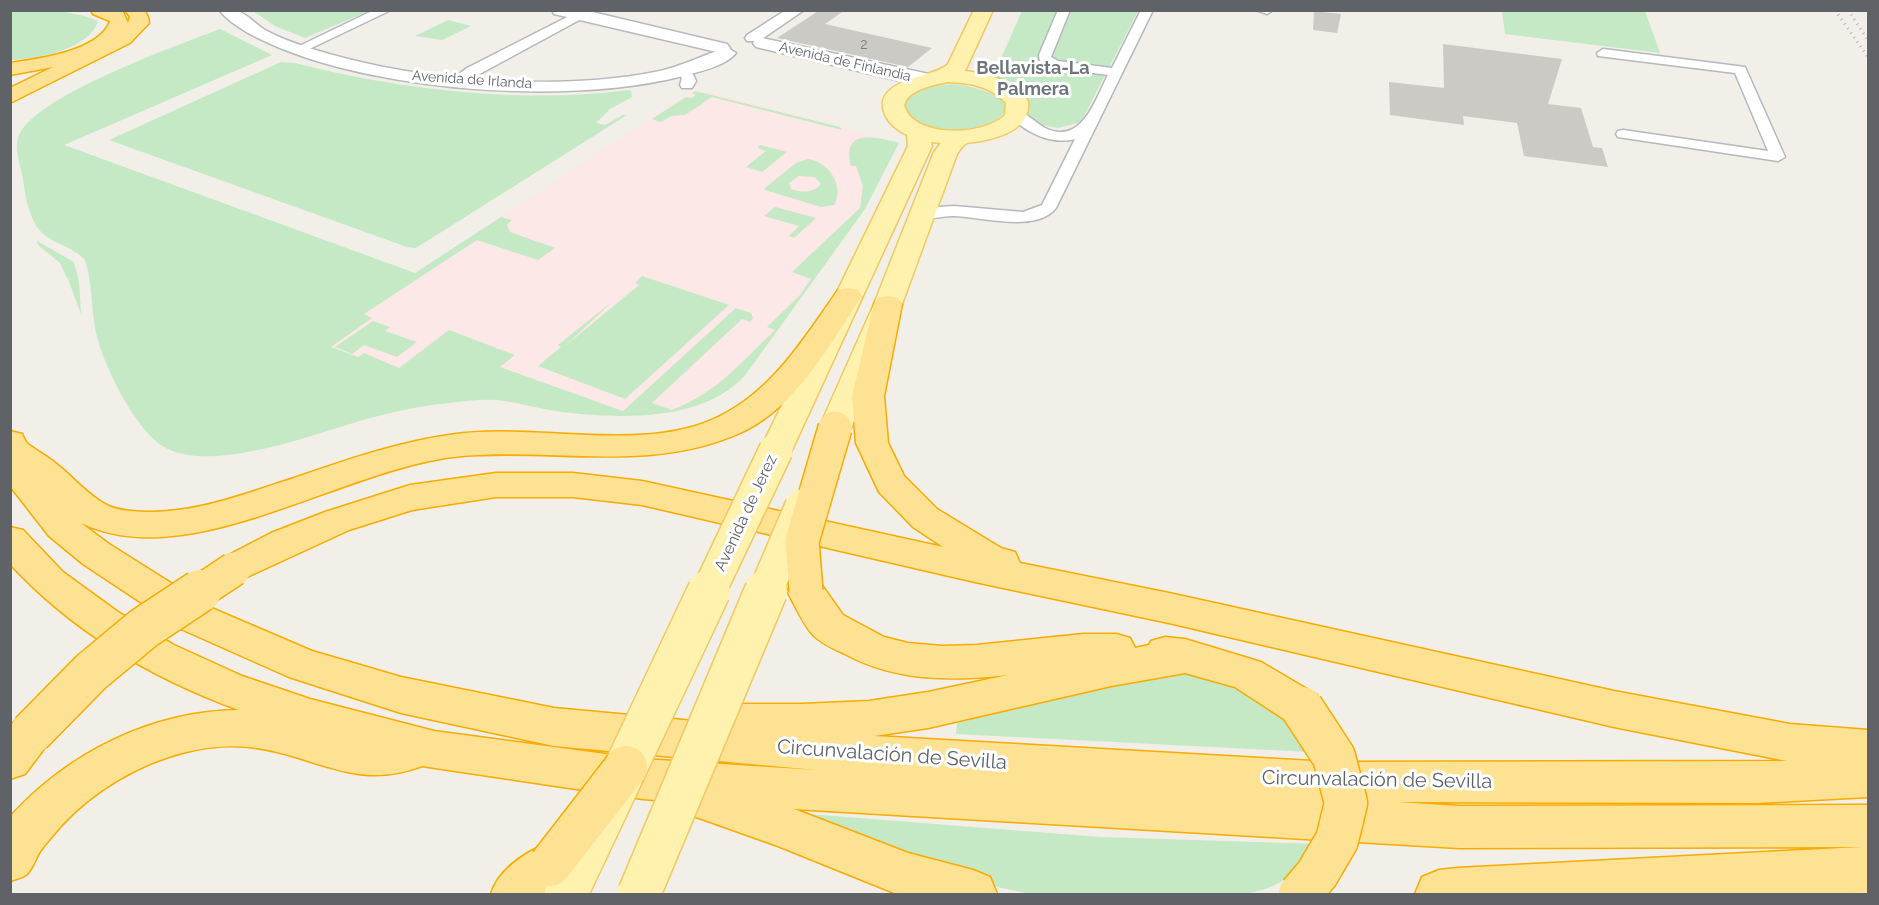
<!DOCTYPE html>
<meta charset="utf-8">
<style>
body{margin:0}
#map{position:relative;width:1879px;height:905px;overflow:hidden;background:#f1efe8;font-family:Raleway,sans-serif}
canvas{display:block}
.frame{position:absolute;inset:0;border:12px solid #5f6368;pointer-events:none}
</style>
<div id="map">
<canvas width="1879" height="905"></canvas>
<div class="frame"></div>
</div>
<script>
const g = document.querySelector('canvas').getContext('2d');
g.lineJoin = 'round';
function fillPath(path, color) { g.fillStyle = color; g.fill(path, 'evenodd'); }
function stroke(path, color, width, dash) { g.strokeStyle = color; g.lineWidth = width; g.lineCap = dash ? 'butt' : 'round'; g.setLineDash(dash || []); g.stroke(path); }
function drawText(font, color, halo, rows, align = 'center') {
  g.font = font + ' Raleway,sans-serif'; g.lineWidth = 6; g.setLineDash([]); g.textBaseline = 'middle'; g.strokeStyle = halo; g.fillStyle = color; for (const [text, x, y, turn = 0] of rows) {
    g.save(); g.translate(x, y); g.rotate((+turn || 0) * Math.PI / 180); g.textAlign = isNaN(turn) ? turn : align; if (halo) g.strokeText(text, 0, 0); g.fillText(text, 0, 0); g.restore();
  }
}
const medical = new Path2D(`
 M696,89l203,54 -34,66 -17,24 -102,141 -18,17 -26,12 -42,11 -97,-2 -34,-5 -233,-56z`);
const green = new Path2D(`
 M10,11c31,-1 60,-2 88,10 -8,28 -61,38 -87,39z
 M253,11h116l-64,27 -30,-12z
 M1022,11h116l-57,111 -23,6 -15,-3 -13,-6 -4,-8 -31,-33 -1,-4z
 M1502,11h143l15,42 -155,-19z
 M448,20l23,6 -29,14 -27,-4z
 M220,29l52,26 -208,90 351,128 86,-56 11,3 -5,5 3,7 45,16 -17,12 -61,-20 -113,74 8,4 -41,29 27,10 6,-4 35,15 50,-38 66,25 -15,12 123,44 113,-103 15,5 2,5 -3,4 -8,-3 -90,84 20,7c46,-18 68,-47 103,-80l-8,-3 33,-32 11,-16 -19,-7 68,-64 3,-22 -7,-20h-5c-10,-38 25,-29 48,-23l-34,66 -119,165c-41,48 -126,45 -184,38 -22,-3 -44,-10 -66,-12 -15,-1 -31,1 -46,3 -27,2 -53,8 -80,15 -51,14 -158,57 -206,29 -29,-17 -64,-87 -69,-120 -4,-22 -3,-46 -10,-67 -13,-15 -36,-16 -48,-33 -9,-14 -12,-33 -14,-48 -2,-13 -9,-28 -5,-41 12,-41 161,-93 202,-109z
 M281,62c6,1 12,0 18,2 102,26 225,40 330,26l2,1 1,6 -22,12 -14,14 9,2 18,-10h4l-211,133 -9,-1 -298,-107z
 M955,84c16,2 78,16 37,38 -19,10 -75,13 -85,-11 -10,-22 35,-26 48,-27z
 M695,91l145,36 2,3 -130,-33 -27,18 -14,1 -10,6 -9,-3 34,-22 5,1 5,-3 -4,-2z
 M760,145l27,7 -25,20 -16,-5 20,-16 -8,-3z
 M808,159c21,3 37,27 26,46l-13,2 -56,-17v-2l31,-25zM799,176l16,1 6,7c-7,9 -19,9 -30,5l-2,-6z
 M775,207l41,11 -22,20 -5,-2 10,-10 -35,-10z
 M37,241l37,21 5,19 2,33 -13,-35 2,-1h-3l-7,-15 2,-1 -2,1 -22,-18z
 M642,276l87,29 -104,94 -87,-33 23,-19 -3,-2 55,-44 -49,46 75,-62 -4,-2z
 M373,321l17,6 -5,4 32,11 -20,15 -33,-12 -12,9 -17,-7z
 M1175,670l91,26 45,56 -355,-18 1,-11 44,-11 121,-36z
 M783,812l317,25 217,7c-23,32 -33,42 -72,50h-215l-51,-11z`);
const building = new Path2D(`
 M820,10h25l-20,14 107,24 -24,19 -131,-29z
 M1314,11l27,3 -4,19 -24,-3z
 M1443,44l119,15 -14,45 33,4 12,39 9,1 6,19 -84,-11 -7,-33 -54,-7 1,9 -74,-10 -1,-33 55,6z`);
const minor = new Path2D(`
 M374,10h17l-90,43h-8l-2,-3z
 M1058,10h12l-19,47 7,4 54,7 29,-58h12l-97,198c-20,25 -74,9 -101,8 -12,-1 -26,5 -38,2l-2,-3 2,-3 21,-5 16,-1 69,6 19,-7 33,-66c-23,6 -50,-6 -65,-24l7,-4c10,2 19,12 28,17 37,18 50,-28 63,-53l-53,-7 -15,-6 -1,-7z
 M1256,10h17l-6,4z
 M579,11l4,1v6l-120,65h-10l-2,-3 16,-12z
 M1603,49l142,18 40,90 -7,4 -160,-24 -2,-3 2,-3 5,-1 145,21 -33,-78 -137,-17 -1,-3z
 M682,67c7,2 12,7 14,14l-4,7h-10l-2,-3 2,-7 -7,-7z`);
const tertiary = new Path2D(`
 M219,10c5,0 13,-1 18,1 11,3 20,15 30,20 25,13 54,21 81,28 90,23 216,31 307,13 27,-5 48,-18 73,-24l8,5c-10,13 -38,19 -53,23 -113,29 -295,16 -403,-28 -21,-9 -46,-20 -61,-38z
 M786,10h18l-45,31h-12l-2,-3 2,-3z`);
const secondary = new Path2D(`
 M552,10h32l143,34 3,4 -3,4 -6,1 -167,-39z
 M762,38l167,36 7,2 2,4 -2,4h-23l-157,-37 -3,-4 3,-4z`);
const primary = new Path2D(`
 M974,10h19l-28,61c23,3 49,9 63,30 3,27 -26,36 -47,40 -4,1 -11,1 -14,2 -4,2 -8,8 -10,11l-55,150 -51,124 -5,8 -11,3 -11,-3 -5,-8 55,-124 60,-152 7,-9 -10,-1 1,4 -140,304 -4,8 -12,3 -12,-3 -4,-8 148,-304 -1,-11c-10,-5 -22,-14 -24,-27 -4,-30 51,-30 65,-44zM948,82c22,1 42,4 58,21l-1,12c-21,21 -92,24 -101,-10 5,-16 29,-20 44,-23z`);
const motorway = new Path2D(`
 M91,10h28l4,2 5,11 2,-6 -5,-7h19l4,7 1,6 -19,20 -120,60v-15l43,-21 -43,8v-12c28,-4 90,-12 100,-42l-17,-7z
 M848,288l10,2 4,6c-33,49 -66,112 -122,137 -89,40 -185,15 -278,23 -117,10 -271,120 -381,67l28,21 100,63 103,44 89,26 153,31 140,13 5,-12 15,-5h88l67,-3 59,-9 80,-17c-56,6 -111,7 -163,-21 -11,-5 -23,-10 -32,-19 -11,-12 -18,-30 -26,-44l6,-10 13,-5 13,5 24,34 41,22 24,6 34,3 35,-1 106,-11h33l14,4 5,10 14,-3 2,-4 14,-4 20,2 76,23 56,33 6,13 -6,13 -15,5 -15,-5 -52,-34 -50,-14 -74,13 -183,42 -54,8 456,26 457,-1 -173,-34 -445,-104 -194,-41 -333,-77 -69,-8h-77l-84,13 -63,20 -115,53 -13,-4 -5,-10 5,-10 50,-26 54,-21 85,-27 86,-12h77l69,8 301,66 -30,-20 -34,-35 -23,-49 -4,-47 22,-92 4,-6 10,-2 10,2 4,6 -18,92 4,47 16,33 33,33 64,39 14,4 5,11 149,30 445,98 176,33 78,6v67l-111,6 -360,-1 62,4 409,-1v88l-453,1 7,-17 17,-7 18,-2 405,-21 -403,1 -665,-39 114,44 65,17 17,7 7,17h-100l-119,-48 -107,-38 -3,-7 -25,-2 -221,-33c-64,24 -99,-6 -159,-17 -25,-5 -53,-3 -77,3 -46,11 -93,39 -125,74 -7,8 -14,16 -20,24 -5,7 -8,18 -14,24 -4,4 -12,5 -17,7v-64c58,-64 141,-106 229,-107 -86,-31 -167,-79 -229,-146v-37l13,3 40,42 55,40 56,33 68,31 68,23 124,32 209,28 173,11 -262,-24 -153,-33 -112,-36 -108,-48 -98,-65 -34,-28 -39,-50v-55l12,3c2,4 4,9 7,11 10,7 21,13 30,21 15,12 29,29 46,38 8,5 17,6 26,7 57,6 113,-17 166,-34 52,-18 104,-36 159,-43 82,-11 190,20 264,-18 53,-26 85,-79 118,-126z
 M31,714l15,6 6,13 -6,13 -21,28 -15,5v-52l6,-7z
 M550,842l16,7 7,16 -7,16 -16,13h-59c8,-25 35,-42 59,-52z`);
const rail = new Path2D(`
 M1835,10l33,47
 M1848,10l20,30`);
const primaryBridgeFar1 = new Path2D(`
 M708,593l68,-143
 M765,593l37,-87`);
const primaryBridge = new Path2D(`
 M566,894l143,-303
 M639,894l127,-303`);
const motorwayBridgeFar1 = new Path2D(`
 M806,591l-4,-50 33,-113
 M198,593l36,-24`);
const motorwayBridge = new Path2D(`
 M31,733l60,-61 53,-44 56,-37
 M550,865l76,-98
 M1300,894l17,-20 20,-34 9,-37 -12,-46 -32,-49`);
const numberNames = [
 ["2",864,45]
];
const farStreetnames = [
 ["Avenida de Finlandia",845,62,13],
 ["Avenida de Irlanda",472,80,4]
];
const streetNames = [
 ["Avenida de Jerez",746,513,-65]
];
const farDistrictnames = [
 ["Bellavista-La",1033,69],
 ["Palmera",1033,90]
];
const nearStreetnames = [
 ["Circunvalación de Sevilla",892,755,4],
 ["Circunvalación de Sevilla",1377,780,1]
];
fillPath(medical, '#fce8e6');
fillPath(green, '#c5e8c5');
fillPath(building, '#cccac5');
stroke(minor, '#b5b8bc', 3);
stroke(tertiary, '#b5b8bc', 3);
stroke(secondary, '#b6babf', 3);
stroke(primary, '#f2c960', 3);
stroke(motorway, '#f9ab00', 3);
fillPath(minor, '#fff');
fillPath(tertiary, '#fff');
fillPath(secondary, '#fff');
fillPath(primary, '#fff2af');
fillPath(motorway, '#fde293');
stroke(rail, '#b6b7b8', 3, [1, 4.5]);
stroke(primaryBridgeFar1, '#f2c960', 36, []);
stroke(primaryBridge, '#f2c960', 45, []);
stroke(motorwayBridgeFar1, '#f9ab00', 36, []);
stroke(motorwayBridge, '#f9ab00', 45, []);
stroke(primaryBridgeFar1, '#fff2af', 33);
stroke(primaryBridge, '#fff2af', 42);
stroke(motorwayBridgeFar1, '#fde293', 33);
stroke(motorwayBridge, '#fde293', 42);
drawText('14px', '#7a7d7f', null, numberNames);
drawText('14px', '#5f6368', '#fff', farStreetnames);
drawText('16px', '#5f6368', '#fff', streetNames);
drawText('bold 18px', '#70757a', '#fff', farDistrictnames);
drawText('20px', '#5f6368', '#fff', nearStreetnames);
</script>
